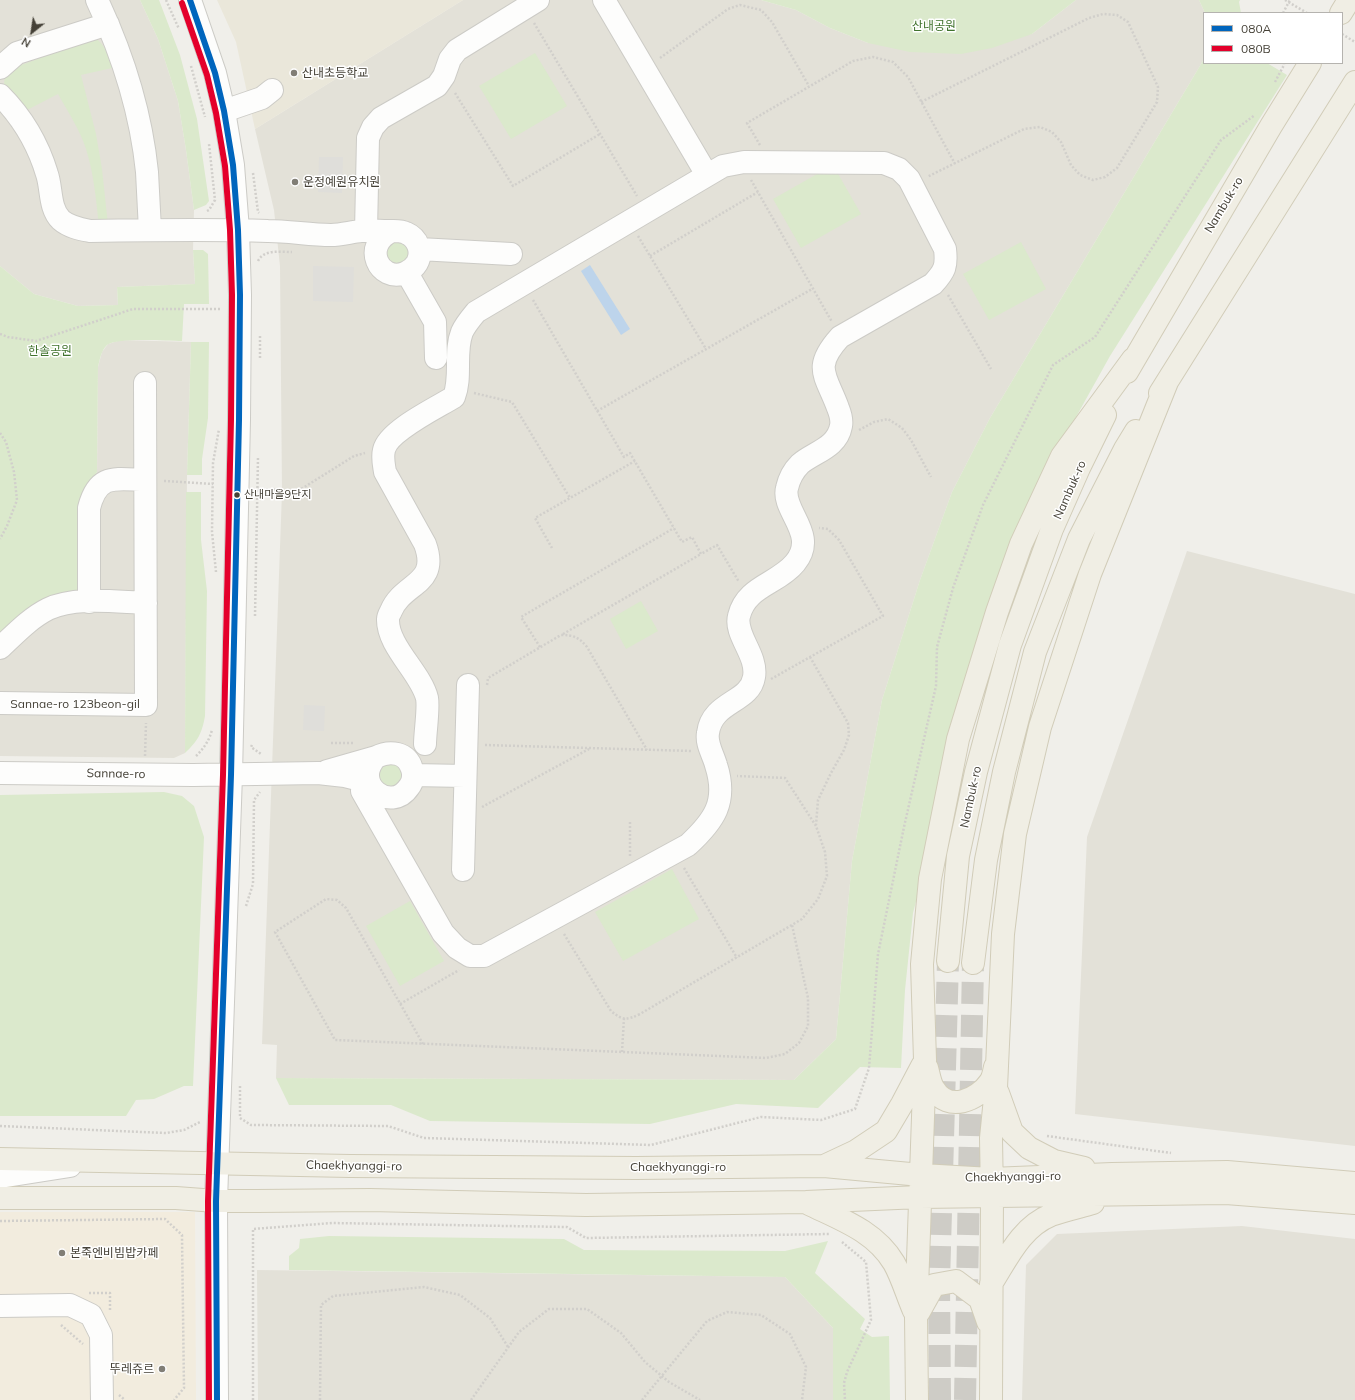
<!DOCTYPE html>
<meta charset="utf-8">
<style>
body{margin:0}
#map{position:relative;width:1355px;height:1400px;overflow:hidden;background:#f0efea;font-family:Mulish,sans-serif}
canvas{display:block}
.legend{position:absolute;left:1203px;top:12px;width:140px;height:52px;box-sizing:border-box;background:#fff;border:1px solid #b5b3af;margin:0;padding:5px 7px;list-style:none;font-size:12px;color:#454137}
.legend li{display:flex;align-items:center;gap:8px;height:20px}
.legend b{width:20px;border:1px solid #b5b3af}
.north{position:absolute;left:12px;top:12px;width:40px;height:40px;-webkit-text-stroke:3px #fff;paint-order:stroke;rotate:210deg;font-size:11px;font-weight:700;line-height:16px;text-align:center;color:#454137}
.north::after{content:'';display:block;margin:auto;width:14px;height:18px;background:#454137;clip-path:polygon(50% 0,100% 100%,50% 72%,0 100%)}
</style>
<div id="map">
<canvas width="1355" height="1400"></canvas>
<ul class="legend">
<li><b style="height:5px;background:#0065bd"></b>080A</li>
<li><b style="height:5px;background:#e4002b"></b>080B</li>
</ul>
<div class="north">N</div>
</div>
<script>
const g = document.querySelector('canvas').getContext('2d');
g.lineJoin = 'round';
function fillPath(path, color) { g.fillStyle = color; g.fill(path, 'evenodd'); }
function stroke(path, color, width, dash) { g.strokeStyle = color; g.lineWidth = width; g.lineCap = dash ? 'butt' : 'round'; g.setLineDash(dash || []); g.stroke(path); }
function drawText(font, color, halo, rows, align = 'center') {
  g.font = font + ' Mulish,"Noto Sans KR",sans-serif'; g.lineWidth = 3; g.setLineDash([]); g.textBaseline = 'middle'; g.strokeStyle = halo; g.fillStyle = color; for (const [text, x, y, turn = 0] of rows) {
    g.save(); g.translate(x, y); g.rotate((+turn || 0) * Math.PI / 180); g.textAlign = isNaN(turn) ? turn : align; if (halo) g.strokeText(text, 0, 0); g.fillText(text, 0, 0); g.restore();
  }
}
const residential = new Path2D(`
 M0,0h140l18,39 20,62 8,49 8,60 -1,40 2,34 -78,3 1,18 -40,1 -44,-12 -34,-28z
 M463,0h298l35,10 34,18 38,15 164,-9 44,-34h123l6,13 -1,46 -214,359 -38,74 -32,88 -38,120 -30,161 -16,178 -42,41 -518,-2 1,-33 -15,-1 20,-552 -2,-226 -6,-56 -19,-81z
 M121,340l70,2 -4,133 -2,278 -11,5 -174,-2v-118l81,-53 -1,-86 17,-27 1,-105 4,-15 6,-8z
 M1187,551l168,43v552l-280,-32 12,-277z
 M1242,1226l113,13v161h-333l4,-135 31,-31z
 M257,1270l528,7 48,51v72h-575z`);
const commercial = new Path2D(`
 M0,1212h195l1,188h-196z`);
const education = new Path2D(`
 M217,0h246l-208,129 -19,-87z`);
const green = new Path2D(`
 M140,0h19l21,55 17,64 12,82 -3,4 -12,5 -8,-60 -8,-49 -20,-62z
 M761,0h315l-44,34 -40,14 -31,6 -51,-2 -42,-9 -38,-15 -34,-18z
 M1199,0h41l-1,2 2,11h-36z
 M95,38c11,7 13,18 17,30l-31,7 15,59 6,35 6,56 -9,1c-3,-26 -5,-52 -13,-77 -6,-19 -18,-37 -28,-55l-31,16 -23,-25 1,-10 8,-7z
 M535,53l32,53 -56,33 -32,-53z
 M1204,59v4h63l20,12 -177,281 -44,79 -139,424 -14,54 -8,77 -4,78 -41,-1 -42,41 -82,-4 -86,20 -220,-3 -39,-16h-102l-13,-27 518,2 42,-41 16,-178 30,-161 38,-120 32,-88 38,-74z
 M833,165l28,49 -60,34 -28,-49z
 M395,239l15,9 -5,18 -18,-2 -3,-17z
 M1021,242l25,47 -57,31 -26,-46z
 M193,250h10l5,4 1,50h-25l-2,37c-14,0 -65,-4 -75,4 -6,6 -7,14 -9,22l-1,105 -17,27 1,86 -8,10 -73,43v-372l34,28 44,12 40,-1 -1,-18 78,-3z
 M191,342h18l-1,76 -6,41v16h-15z
 M186,492h15v48l6,51 -2,125c-3,17 -7,25 -20,37z
 M641,601l17,30 -32,18 -16,-30z
 M399,762l6,19 -17,10 -14,-19 5,-9z
 M164,792l18,4 12,10 10,31 -11,249h-9l-30,13 -18,1 -10,16h-126v-321z
 M672,869l27,50 -76,42 -28,-49z
 M410,901l34,60 -44,25 -34,-60z
 M329,1236l235,3 20,11 201,1 43,-10 -13,32 50,46 -5,10 12,8 17,-1 1,64h-57v-72l-48,-51 -496,-7v-14l10,-8 1,-9z`);
const parking = new Path2D(`
 M319,157h24l-1,36 -24,-1z
 M313,266l41,1 -1,35 -40,-1z
 M304,705l21,1 -1,25 -21,-1z`);
const water = new Path2D(`
 M590,265l40,64 -9,6 -40,-64z`);
const majorTunnel = new Path2D(`
 M940,1400l-1,-117 9,-322
 M965,1400l8,-437`);
const path = new Path2D(`
 M166,0l13,29
 M1283,13l7,-13
 M534,23l103,173
 M1342,34l13,8
 M660,58l68,-49 12,-4 21,5 11,12 37,64
 M191,66l14,51
 M1275,82l9,-17v-2
 M455,93l58,93 87,-52
 M921,102l168,-84 14,-4 14,1 11,7 30,65 -1,15 -40,66 -12,9 -12,3 -13,-5 -9,-10 -10,-23 -9,-10 -12,-5 -16,2 -97,48
 M760,145l-13,-22 106,-62 20,-4 20,5 15,15 47,87
 M253,173l5,39 1,1
 M751,180l81,142
 M207,211l2,-1 6,-10 -6,-56
 M638,236l68,113
 M650,256l108,-64
 M258,261c6,-12 22,-9 34,-9
 M948,295l43,74
 M533,300l91,157 6,-4 52,89 10,-5 9,17 16,-9 22,37
 M0,334l8,3 28,4 97,-32h89
 M260,358v-23
 M474,393l38,9 58,96
 M597,411l215,-122
 M859,430l15,-8 14,-3 14,9 9,12 20,37
 M0,433l6,9 8,30 3,28 -10,26 -7,13
 M164,481l49,3
 M258,489l40,2 56,-35 11,-3
 M552,548l-17,-30 100,-57
 M216,572l-4,-40 1,-69 6,-34
 M255,616l3,-159
 M563,634l138,-80
 M540,647l-19,-30 153,-89
 M810,657l38,66 1,12 -5,15 -13,23 -13,27 -2,25
 M771,679l112,-63 -44,-76 -11,-11 -9,-1
 M487,685l1,-7 73,-43c12,0 18,2 26,12l60,103
 M331,743h24
 M252,745l-1,2 10,7
 M485,745l207,6
 M145,756l1,-33
 M196,756c8,-8 13,-15 16,-26
 M482,807l107,-58
 M630,856v-35
 M684,868l53,90
 M246,906l7,-22 1,-84 6,-8
 M564,934l47,77c12,10 16,9 29,3l162,-95 16,-20 9,-23 -2,-24 -9,-26 -31,-48 -48,-2
 M400,1004l59,-34
 M423,1044l-77,-136 -9,-8 -11,-1 -51,33 60,108 431,18 19,-4 14,-11 9,-17v-28l-16,-73
 M622,1052l2,-34
 M240,1086v32l11,7 137,1 36,12 227,7 110,-28 60,3 34,-11 14,-41 9,-114 26,-127 32,-141 1,-39 16,-59 30,-83 70,-140 42,-28 126,-197 34,-25
 M0,1126l166,7 18,-3 16,-8
 M1047,1136l124,17
 M0,1221l165,-2 17,16 2,153 -10,12
 M842,1242l24,20 5,58 -24,52 -3,11 1,17
 M89,1293h21v18
 M61,1325l22,19
 M119,1395l6,5
 M253,1400v-171l79,-6 235,4 19,11 243,-4
 M320,1400l1,-95 12,-9 91,-9 36,8 30,23 18,29
 M471,1400l48,-68 30,-23h38l34,24 24,29 24,20 31,18
 M642,1400l65,-79 20,-9 34,3 29,19 16,33 -4,33`);
const minor = new Path2D(`
 M97,0c25,53 44,113 50,172 1,19 2,39 3,58
 M190,0l25,73 9,38 9,54 5,65 2,65 -1,125 -8,355 -15,426 1,199
 M604,0l103,175
 M0,68l17,-15 91,-29
 M0,95c22,22 38,49 47,79 5,15 2,34 14,46 8,7 19,9 29,11 59,-1 119,-2 178,0 21,0 42,4 63,4 10,0 20,-3 30,-4 9,-1 18,0 27,0 6,0 12,-1 18,2 12,5 17,19 11,30 -3,5 -7,8 -12,10 -26,10 -44,-28 -13,-42
 M224,111l38,-13 10,-8
 M366,231l2,-93 5,-11 8,-9 56,-32 7,-10 6,-17 7,-9 81,-50
 M419,249l92,5
 M407,273l28,49 1,36
 M89,602v-94c9,-35 26,-29 56,-28
 M0,648c15,-14 30,-30 48,-39 27,-13 68,-7 98,-6
 M0,703l146,2 -1,-322
 M327,771l49,-14c14,-7 31,-5 36,12 2,6 1,13 -3,18 -18,27 -58,-3 -33,-30
 M0,773l193,2 125,-2 27,3 24,6
 M413,775l52,1
 M362,791l81,142 14,15 13,8h14l204,-111c26,-24 40,-43 28,-80 -3,-11 -10,-21 -8,-32 4,-32 42,-30 46,-56 4,-22 -20,-42 -15,-61 7,-30 39,-32 56,-53 24,-29 -14,-52 -8,-75 2,-9 6,-17 13,-24 14,-12 37,-16 41,-38 1,-5 -1,-13 -3,-18 -12,-33 -26,-40 2,-71l93,-53c12,-13 14,-18 12,-35l-36,-70 -10,-10 -15,-6 -140,-1 -21,4 -247,146c-5,6 -11,13 -14,20 -8,20 0,45 -8,65 -18,11 -66,34 -70,53 -2,8 0,15 1,22l40,72c15,41 -22,38 -34,67 -1,2 -3,5 -3,8 -1,27 33,54 39,79 2,10 -2,35 -2,46
 M463,870l5,-185
 M0,1177l70,-11
 M0,1306l70,-1 21,10 10,20 1,65`);
const major = new Path2D(`
 M1341,13l8,-13
 M1127,372l144,-246 39,-63
 M1160,393l195,-311
 M948,961l10,-105 18,-84 34,-127 42,-116 27,-61 26,-53
 M973,963l13,-103 18,-88 31,-120 44,-113 46,-90 11,-18
 M927,1068c2,7 3,16 7,21 14,24 44,11 56,-7 3,-4 4,-10 5,-15
 M998,1093l14,39 17,16 25,13 30,7
 M0,1159l350,7 286,2 188,-2 97,9 70,4 121,-5 115,-2 128,11
 M824,1166l32,-15 30,-20 16,-27 20,-38
 M0,1198h176l40,3h41l113,-1 216,5 220,-3 114,-5 306,-4 129,10
 M809,1204c31,15 66,27 85,59 8,14 13,32 20,48
 M991,1284c16,-25 30,-57 60,-69 14,-5 28,-8 42,-12
 M919,1312l15,-27 22,-4 24,18 8,23
 M917,1400l-1,-83 9,-257 -3,-96 8,-85 28,-140 39,-127 24,-68 41,-88 71,-97
 M991,1400l1,-204 -1,-58 5,-50 7,-154 12,-100 25,-107 50,-153 77,-192`);
const pathBridge = new Path2D(`
 M1285,0l22,13`);
const bus1 = new Path2D(`
 M190,0l25,73 9,38 9,54 5,65 2,65 -1,125 -8,355 -15,426 1,199`);
const bus2 = new Path2D(`
 M182,3l25,72 9,38 9,53 5,64 2,65 -1,125 -8,355 -15,426 1,199`);
const markers = [
 [294,73,4,"#817e76"],
 [295,182,4,"#817e76"],
 [237,495,3.5,"#454137"],
 [62,1253,4,"#817e76"],
 [162,1369,4,"#817e76"]
];
const busNames = [
 ["산내마을9단지",244,495]
];
const parkNames = [
 ["산내공원",934,26],
 ["한솔공원",50,351]
];
const poiNames = [
 ["산내초등학교",302,73],
 ["운정예원유치원",303,182],
 ["본죽엔비빔밥카페",70,1253],
 ["뚜레쥬르",154,1369,"right"]
];
const streetNames = [
 ["Nambuk-ro",1224,205,-59],
 ["Nambuk-ro",1070,490,-66],
 ["Sannae-ro 123beon-gil",75,704],
 ["Sannae-ro",116,774,1],
 ["Nambuk-ro",971,797,-78],
 ["Chaekhyanggi-ro",354,1166,1],
 ["Chaekhyanggi-ro",678,1167],
 ["Chaekhyanggi-ro",1013,1177,-1]
];
fillPath(residential, '#e3e1d8');
fillPath(commercial, '#f2ecde');
fillPath(education, '#eae7da');
fillPath(green, '#dbe9cc');
fillPath(parking, '#dfdeda');
fillPath(water, '#bdd4eb');
stroke(majorTunnel, '#ceccc6', 22, [22, 11]);
stroke(minor, '#cccbc6', 24);
stroke(major, '#d1ccb8', 24);
stroke(path, '#d1cfcb', 2.5, [2, 2]);
stroke(minor, '#fdfdfc', 22);
stroke(major, '#f0eee4', 22);
stroke(pathBridge, '#d1cfcb', 2.5, [2, 2]);
stroke(bus1, '#0065bd', 6);
stroke(bus2, '#e4002b', 6);
for (const [x, y, r, color] of markers) { const dot = new Path2D(); dot.arc(x, y, r, 0, 2 * Math.PI); g.fillStyle = color; g.fill(dot); stroke(dot, '#fff', 1.5); }
drawText('11px', '#454137', '#fff', busNames, 'left');
drawText('12px', '#41732d', '#fff', parkNames);
drawText('12px', '#454137', '#fff', poiNames, 'left');
drawText('12px', '#454137', '#fff', streetNames);
</script>
